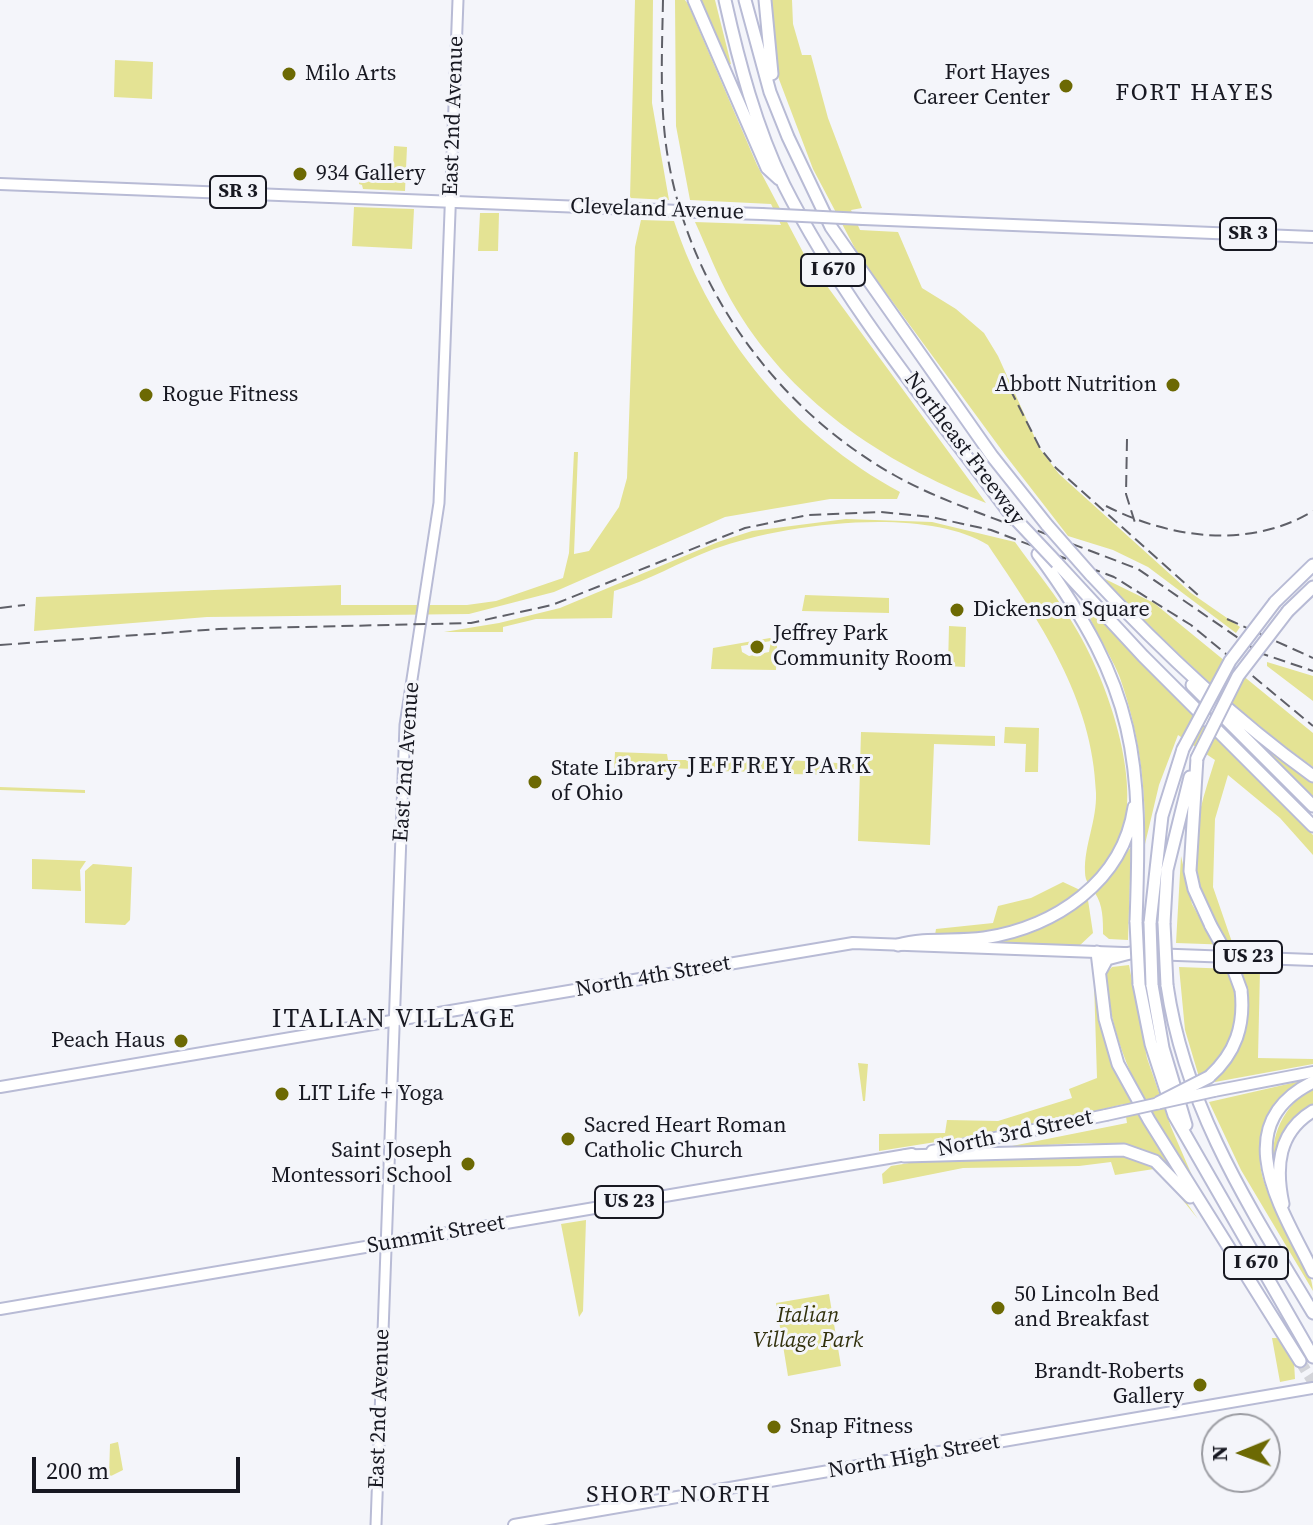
<!DOCTYPE html>
<style>
body{margin:0}
#map{position:relative;width:1313px;height:1525px;overflow:hidden;background:#f4f5fa;font-family:"Source Serif 4",serif}
canvas{display:block}
.north{position:absolute;left:1201px;top:1413px;width:80px;height:80px;box-sizing:border-box;background:#f4f5fa;border:2px solid #9c9da3;border-radius:50%;rotate:269deg;font-size:22px;font-weight:700;line-height:32px;text-align:center;color:#171821}
.north::after{content:'';display:block;margin:auto;width:28px;height:36px;background:#6c6903;clip-path:polygon(50% 0,100% 100%,50% 72%,0 100%)}
.scale{position:absolute;left:32px;top:1457px;width:208px;height:36px;box-sizing:border-box;border:4px solid #171821;border-top:0;padding-left:10px;font-size:24px;line-height:28px;white-space:nowrap;color:#171821;-webkit-text-stroke:6px #f4f5fa;paint-order:stroke}
</style>
<div id="map">
<canvas width="1313" height="1525"></canvas>
<div class="north">N</div>
<div class="scale">200 m</div>
</div>
<script>
const g = document.querySelector('canvas').getContext('2d');
g.lineJoin = 'round';
function fillPath(path, color) { g.fillStyle = color; g.fill(path, 'evenodd'); }
function stroke(path, color, width, dash) { g.strokeStyle = color; g.lineWidth = width; g.lineCap = dash ? 'butt' : 'round'; g.setLineDash(dash || []); g.stroke(path); }
function drawText(font, color, halo, rows, align = 'center') {
  g.font = font + ' "Source Serif 4",serif'; g.lineWidth = 6; g.setLineDash([]); g.textBaseline = 'middle'; g.strokeStyle = halo; g.fillStyle = color; for (const [text, x, y, turn = 0] of rows) {
    g.save(); g.translate(x, y); g.rotate((+turn || 0) * Math.PI / 180); g.textAlign = isNaN(turn) ? turn : align; if (halo) g.strokeText(text, 0, 0); g.fillText(text, 0, 0); g.restore();
  }
}
const green = new Path2D(`
 M635,0h18l-1,103 17,97 -39,-2z
 M675,0h10l3,4 69,161 48,91 181,247c-104,-41 -198,-103 -255,-203 -14,-25 -24,-52 -36,-78l86,3 -10,-21 -81,-4 -14,-74z
 M700,0h15l16,64 -3,1z
 M769,0h23l1,24 9,31h9l17,63 34,90 -11,2 9,20 38,2 24,56 34,21 28,24 14,23 42,93 19,25 132,119 49,34 -4,6 -88,-66 -35,-17 -45,-14 -62,-80 -147,-200 -46,-87 -36,-95z
 M115,60l38,2 -1,37 -38,-2z
 M394,146l13,1 -2,44 -42,-2 -1,-4 -3,-1 1,-17 33,1z
 M354,207l60,2 -2,40 -60,-3z
 M480,213h19l-1,38h-20z
 M641,220l33,1c38,115 120,214 226,271l-3,7h-67l-105,18 -171,75 -85,22 -262,3 -173,14 2,-34 305,-12v20h126l29,-4 67,-23 6,-25 5,-101h4l-4,102 15,-3 30,-44 8,-29 8,-231z
 M846,519l86,3 83,20c20,28 43,55 60,85 30,49 65,146 48,204 -6,20 -18,36 -32,51l7,7 33,-42 -3,93 -19,-1 -6,-5c0,-14 0,-29 -8,-41 -5,-8 -10,-11 -10,-21 -1,-27 12,-51 11,-79 -3,-95 -57,-172 -108,-248 -64,-40 -206,-21 -274,4 -35,13 -66,32 -100,42l-2,27 -76,1 -33,8v5h-59l55,-9 61,-15 158,-66 34,-11z
 M1103,578l51,25 159,130v34c-77,-55 -144,-121 -210,-189z
 M805,595l84,3v15l-87,-2z
 M1086,606l227,229v20l-33,-37 -52,-43 -13,44 -2,68 20,58 -57,-2 5,-87 11,48 16,29 14,1c-39,-68 -30,-103 -7,-174l-37,-25 -19,50 -14,59c1,-58 -6,-112 -25,-166 -6,-18 -34,-61 -34,-72z
 M949,626l17,1 -1,40 -17,-1z
 M770,638l7,7 -1,25 -65,-1 2,-21zM771,641l-2,11 -20,4 -7,-4 -1,-6z
 M1267,662l46,14v25l-46,-35z
 M1005,727l34,1 -1,44h-13l1,-28 -22,-1z
 M861,732l134,4v10l-61,-2 -4,101 -72,-4z
 M1270,751l43,32v16l-45,-45z
 M615,752l52,2 1,6h26v9l-26,-1 -1,4 -53,-2z
 M708,760l66,1 -1,11 -65,-1z
 M787,760l67,4 -1,11 -66,-1z
 M0,787l85,3v3l-85,-3z
 M32,859l54,2 -6,9 1,21 -49,-2z
 M93,864l39,3 -2,53 -5,5 -40,-2v-52z
 M1063,882l17,8c-43,36 -91,43 -145,45l1,-6 57,-6 5,-17 33,-8z
 M1088,900l5,33 -15,14 -88,-2v-4l62,-20z
 M1129,965l18,93 24,69 26,60c-47,-77 -81,-119 -92,-212l7,-8z
 M1179,967l81,3 -2,88 55,1v5l-98,18 -1,-3c26,-31 41,-61 29,-103h-11c7,43 6,74 -33,101l-14,-47z
 M1094,982c13,77 35,114 75,179l-3,2c-49,-31 -114,-17 -169,-14l130,-26 -3,-19 -100,24 -145,23v-17l66,-1 2,-13 51,1 74,-23 -3,-9 28,-11z
 M858,1063l10,1 -3,37h-2z
 M1301,1081c-5,22 -32,40 -39,63 -14,47 49,106 51,147l-72,-121 -32,-68z
 M1313,1087v18c-28,15 -32,40 -40,65 -3,-36 10,-63 40,-83z
 M1118,1155c40,6 58,32 80,64l-38,-47 -6,-3 -39,6 -4,-13 -32,4 -116,2 -80,16 -1,-10 9,-8 30,-5z
 M586,1220l-3,91 -4,6 -18,-93z
 M829,1294l12,72 -53,10 -12,-73z
 M1272,1338h5l17,24 1,17 -15,3z
 M118,1442l5,28 -14,7 1,-33z`);
const highwayTunnel = new Path2D(`
 M1300,1361l13,21`);
const secondary = new Path2D(`
 M376,1525l29,-800 34,-222 19,-503`);
const primary = new Path2D(`
 M0,184l659,26
 M697,212l65,2
 M863,219l450,18
 M0,1087l853,-144 460,17
 M1214,1091l99,-19
 M932,1151l174,-36
 M0,1309l912,-155
 M514,1525l799,-137`);
const highway = new Path2D(`
 M694,0l73,168 12,11
 M725,0c14,63 31,127 59,185 59,117 145,220 223,325
 M745,0l25,92 18,45 43,90 161,229 55,69
 M765,0l7,74
 M1038,554c100,136 104,204 98,368
 M1057,563l86,93 170,170
 M1091,575c68,73 140,142 222,201
 M1275,602l38,-37
 M1288,611l25,-24
 M1192,685l121,121
 M1197,758l-7,113 4,18 17,37
 M1150,923l12,-107 21,-67
 M1164,923l3,-53 23,-93
 M898,945c28,-8 57,-3 86,-7 71,-11 139,-56 150,-131
 M1097,952l8,67 13,45 31,56 151,241
 M1100,972l7,-13 23,-6
 M1139,984l12,60 23,71 139,242
 M1152,985l11,63 23,77
 M1167,985c18,124 83,223 146,328
 M1209,1077c27,-24 36,-52 32,-87
 M1313,1082c-89,44 -29,130 0,190
 M904,1156l220,-6 31,11 35,36
 M1283,1204c-8,-37 -5,-72 30,-93`);
const rail = new Path2D(`
 M663,0c-1,55 -4,110 6,164 24,130 110,246 225,311 37,21 78,35 117,50
 M1010,389l30,59 16,20 143,128
 M1127,439l-1,55 10,32
 M1106,506c63,32 143,44 207,5
 M1004,518l134,51 122,84 53,18
 M0,608l25,-3
 M1227,619l86,39
 M0,645l219,-16 252,-6 81,-18 193,-77 63,-13 73,-3 50,5 60,13 123,47 77,48 122,101`);
const primaryBridge = new Path2D(`
 M659,210l38,2
 M762,214l101,5
 M1106,1115l108,-24`);
const highwayBridge = new Path2D(`
 M1007,510l50,53
 M1047,525l44,50
 M1183,749l47,-88 45,-59
 M1197,758l41,-82 50,-65
 M1136,922l3,62
 M1150,923l2,62
 M1164,923l3,62
 M1211,926l19,34 11,30
 M1158,1103l51,-26`);
const markers = [
 [289,74,8,"#6c6903"],
 [1066,86,8,"#6c6903"],
 [300,174,8,"#6c6903"],
 [1173,385,8,"#6c6903"],
 [146,395,8,"#6c6903"],
 [957,610,8,"#6c6903"],
 [757,647,8,"#6c6903"],
 [535,782,8,"#6c6903"],
 [181,1041,8,"#6c6903"],
 [282,1094,8,"#6c6903"],
 [568,1139,8,"#6c6903"],
 [468,1164,8,"#6c6903"],
 [998,1308,8,"#6c6903"],
 [1200,1385,8,"#6c6903"],
 [774,1427,8,"#6c6903"]
];
const shields = [
 [238,192,56],
 [1248,234,56],
 [833,270,64],
 [1248,957,68],
 [629,1202,68],
 [1256,1263,64]
];
const shieldNames = [
 ["SR 3",238,192],
 ["SR 3",1248,234],
 ["I 670",833,270],
 ["US 23",1248,957],
 ["US 23",629,1202],
 ["I 670",1256,1263]
];
const poiNames = [
 ["Fort Hayes",1050,73,"right"],
 ["Career Center",1050,98,"right"],
 ["Milo Arts",305,74],
 ["934 Gallery",316,174],
 ["Abbott Nutrition",1157,385,"right"],
 ["Rogue Fitness",162,395],
 ["Dickenson Square",973,610],
 ["Jeffrey Park",773,634],
 ["Community Room",773,659],
 ["State Library",551,769],
 ["of Ohio",551,794],
 ["Peach Haus",165,1041,"right"],
 ["LIT Life + Yoga",298,1094],
 ["Sacred Heart Roman",584,1126],
 ["Catholic Church",584,1151],
 ["Saint Joseph",452,1151,"right"],
 ["Montessori School",452,1176,"right"],
 ["50 Lincoln Bed",1014,1295],
 ["and Breakfast",1014,1320],
 ["Brandt-Roberts",1184,1372,"right"],
 ["Gallery",1184,1397,"right"],
 ["Snap Fitness",790,1427]
];
const streetNames = [
 ["East 2nd Avenue",454,116,-88],
 ["Cleveland Avenue",657,210,2],
 ["Northeast Freeway",964,449,53],
 ["East 2nd Avenue",407,762,-86],
 ["North 4th Street",653,977,-10],
 ["North 3rd Street",1015,1134,-12],
 ["Summit Street",436,1235,-10],
 ["East 2nd Avenue",380,1409,-88],
 ["North High Street",914,1457,-10]
];
const parkNames = [
 ["Italian",808,1316],
 ["Village Park",808,1341]
];
const neighbourhoodNames = [
 ["FORT HAYES",1195,94],
 ["JEFFREY PARK",780,767],
 ["SHORT NORTH",679,1496]
];
const quarterNames = [
 ["ITALIAN VILLAGE",394,1020]
];
fillPath(green, '#e4e394');
stroke(highwayTunnel, '#d3d4d9', 11, [11, 5.5]);
stroke(secondary, '#b8bbd5', 13);
stroke(primary, '#b8bbd5', 14);
stroke(highway, '#b8bbd5', 15);
stroke(secondary, '#fff', 9);
stroke(primary, '#fff', 10);
stroke(highway, '#fff', 11);
stroke(rail, '#5f6068', 2, [12, 6]);
stroke(primaryBridge, '#b8bbd5', 14, []);
stroke(highwayBridge, '#b8bbd5', 15, []);
stroke(primaryBridge, '#fff', 10);
stroke(highwayBridge, '#fff', 11);
for (const [x, y, r, color] of markers) { const dot = new Path2D(); dot.arc(x, y, r, 0, 2 * Math.PI); g.fillStyle = color; g.fill(dot); stroke(dot, '#f4f5fa', 3); }
for (const [x, y, w] of shields) { const box = new Path2D(); box.roundRect(x - w / 2, y - 16, w, 32, 6); g.fillStyle = '#f4f5fa'; g.fill(box); stroke(box, '#171821', 2); }
drawText('bold 20px', '#171821', null, shieldNames);
drawText('22px', '#171821', '#f4f5fa', poiNames, 'left');
drawText('22px', '#171821', '#f4f5fa', streetNames);
drawText('italic 22px', '#32310d', '#f4f5fa', parkNames);
g.letterSpacing = '2px';
drawText('24px', '#171821', '#f4f5fa', neighbourhoodNames);
g.letterSpacing = '0px';
g.letterSpacing = '2px';
drawText('26px', '#171821', '#f4f5fa', quarterNames);
g.letterSpacing = '0px';
</script>
